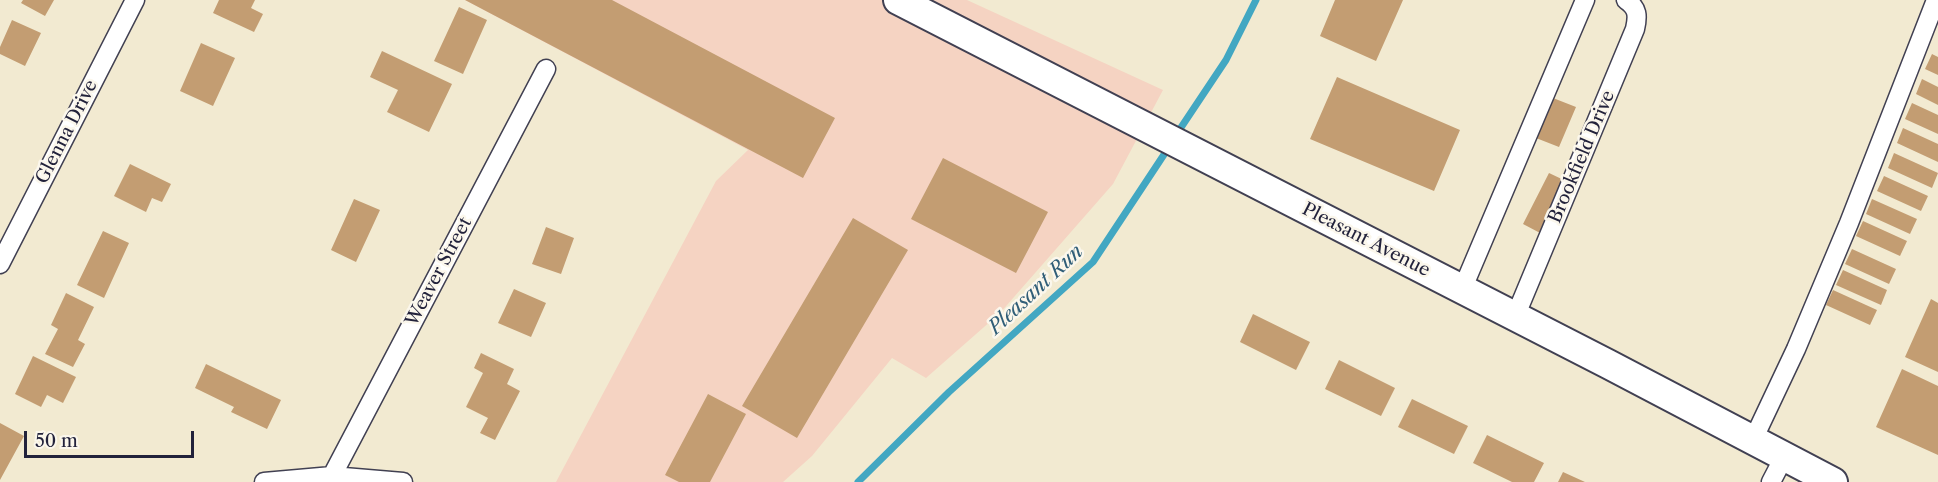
<!DOCTYPE html>
<style>
body{margin:0}
#map{position:relative;width:1938px;height:482px;overflow:hidden;background:#f2ead1;font-family:"Libre Caslon Text",serif}
canvas{display:block}
.scale{position:absolute;left:24px;top:431px;width:170px;height:27px;box-sizing:border-box;border:3px solid #22223b;border-top:0;padding-left:8px;font-size:18px;line-height:21px;white-space:nowrap;color:#22223b;-webkit-text-stroke:4px #fbf7ec;paint-order:stroke}
</style>
<div id="map">
<canvas width="1938" height="482"></canvas>
<div class="scale">50 m</div>
</div>
<script>
const g = document.querySelector('canvas').getContext('2d');
g.lineJoin = 'round';
function fillPath(path, color) { g.fillStyle = color; g.fill(path, 'evenodd'); }
function stroke(path, color, width, dash) { g.strokeStyle = color; g.lineWidth = width; g.lineCap = dash ? 'butt' : 'round'; g.setLineDash(dash || []); g.stroke(path); }
function drawText(font, color, halo, rows, align = 'center') {
  g.font = font + ' "Libre Caslon Text",serif'; g.lineWidth = 5; g.setLineDash([]); g.textBaseline = 'middle'; g.strokeStyle = halo; g.fillStyle = color; for (const [text, x, y, turn = 0] of rows) {
    g.save(); g.translate(x, y); g.rotate((+turn || 0) * Math.PI / 180); g.textAlign = isNaN(turn) ? turn : align; if (halo) g.strokeText(text, 0, 0); g.fillText(text, 0, 0); g.restore();
  }
}
const built = new Path2D(`
 M465,0h502l196,90 -50,94 -113,129 -74,65 -34,-20 -80,98 -29,26h-227l160,-301 32,-31z`);
const stream = new Path2D(`
 M1176,135l50,-75 30,-60
 M858,482l91,-90 144,-130 76,-115`);
const building = new Path2D(`
 M23,0h31l-9,16 -24,-13z
 M219,0h36l-4,8 12,6 -9,18 -41,-19z
 M465,0h147l223,118 -32,60z
 M1335,0h68l-27,61 -56,-25z
 M459,7l28,13 -24,54 -29,-13z
 M12,20l29,13 -16,33 -25,-12v-7z
 M201,43l34,15 -22,48 -33,-15z
 M382,51l70,33 -23,48 -42,-20 11,-22 -28,-13z
 M1932,54l6,3v18l-13,-6z
 M1337,77l123,53 -26,61 -124,-52z
 M1922,79l16,8v18l-22,-11z
 M1553,98l23,9 -17,40 -23,-9z
 M1912,103l26,12v19l-33,-15z
 M1903,128l35,16v18l-41,-19z
 M1894,153l44,20 -6,15 -44,-20z
 M943,158l105,54 -32,61 -105,-54z
 M130,164l41,20 -9,18 -10,-4 -6,14 -32,-16z
 M1549,173l19,9 -26,52 -19,-10z
 M1884,176l44,20 -7,15 -44,-20z
 M354,199l26,11 -24,52 -25,-12z
 M1872,199l45,20 -7,15 -44,-20z
 M853,218l55,32 -111,188 -55,-32z
 M1863,221l44,20 -7,15 -44,-20z
 M546,227l28,11 -13,36 -29,-10z
 M103,231l26,12 -25,55 -27,-13z
 M1852,249l44,20 -7,15 -44,-20z
 M1843,270l44,20 -6,15 -45,-20z
 M514,289l32,14 -15,34 -33,-14z
 M1833,290l44,20 -7,15 -44,-20z
 M66,293l28,14 -16,33 7,4 -12,23 -28,-13 13,-25 -7,-4z
 M1931,299l7,4v69l-33,-15z
 M1253,314l57,28 -14,28 -56,-28z
 M481,353l33,16 -7,15 13,7 -25,49 -15,-7 8,-15 -22,-11 17,-34 -9,-5z
 M33,356l43,21 -13,26 -16,-8 -6,12 -26,-13z
 M1339,360l56,28 -14,28 -56,-27z
 M206,364l75,36 -14,29 -36,-17 3,-5 -39,-19z
 M1902,369l36,17v69l-62,-28z
 M708,394l38,20 -36,68h-31l-14,-7z
 M1412,399l56,27 -14,28 -56,-27z
 M0,423l24,13 -24,44z
 M1487,435l57,28 -10,19h-22l-39,-19z
 M1563,472l22,10h-27z`);
const street = new Path2D(`
 M0,264l135,-264
 M1462,290l123,-290
 M1515,317l120,-288c3,-13 3,-21 -9,-29
 M1753,440l43,-91 53,-126 87,-223
 M332,476l214,-407
 M264,482l68,-6 71,6
 M1771,482l13,-25`);
const primary = new Path2D(`
 M898,0l710,364 225,118`);
const streetNames = [
 ["Glenna Drive",67,132,-63],
 ["Brookfield Drive",1582,157,-67],
 ["Pleasant Avenue",1366,240,27],
 ["Weaver Street",439,272,-62]
];
const waterNames = [
 ["Pleasant Run",1036,290,-43]
];
fillPath(built, '#f5d3c2');
stroke(stream, '#42a7c2', 7);
fillPath(building, '#c39d72');
stroke(street, '#414052', 21);
stroke(primary, '#414052', 32);
stroke(street, '#fff', 18);
stroke(primary, '#fff', 28);
drawText('18px', '#22223b', '#fbf7ec', streetNames);
drawText('italic 20px', '#305e78', '#fbf7ec', waterNames);
</script>
